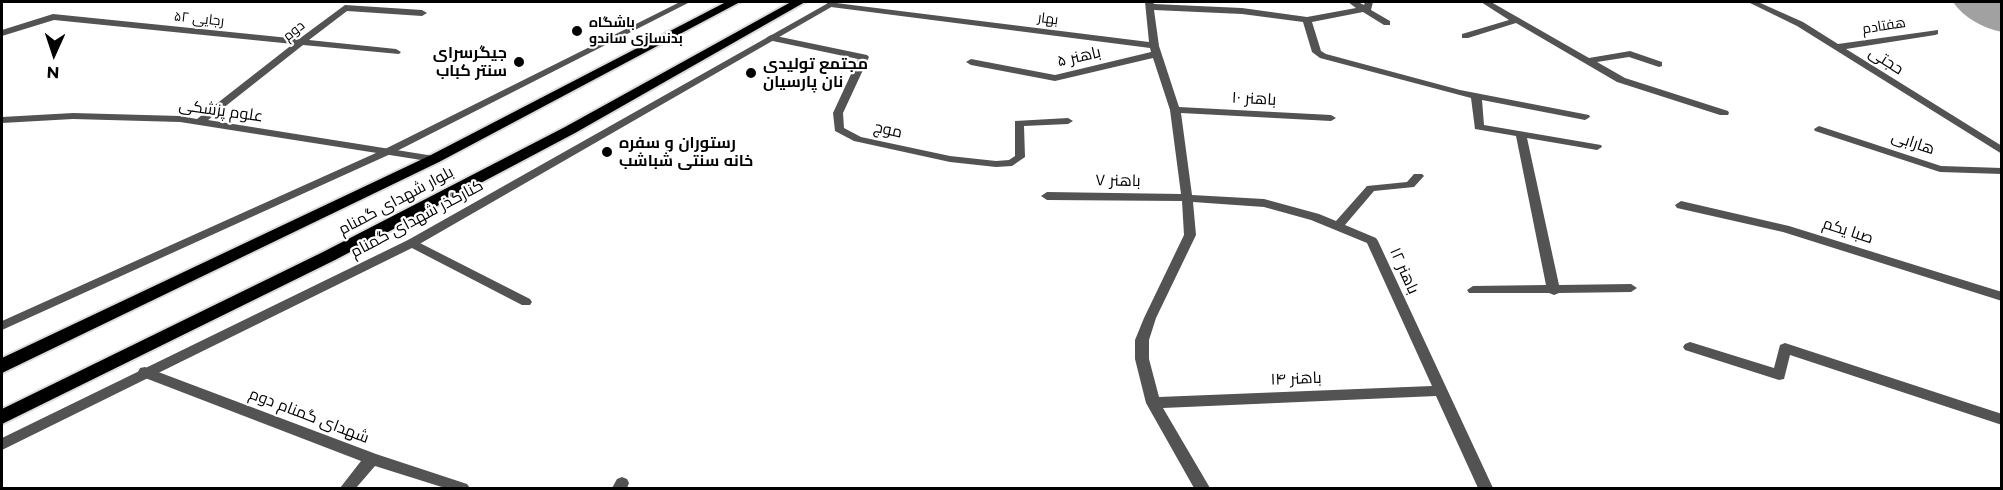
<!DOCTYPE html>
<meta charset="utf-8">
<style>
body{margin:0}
#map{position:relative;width:2003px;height:490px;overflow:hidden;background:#fff;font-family:Montserrat,sans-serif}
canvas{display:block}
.frame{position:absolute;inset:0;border:3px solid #000;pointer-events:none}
.north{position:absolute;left:24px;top:24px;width:60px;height:60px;-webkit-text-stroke:4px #fff;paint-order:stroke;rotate:183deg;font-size:16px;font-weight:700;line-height:24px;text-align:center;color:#000}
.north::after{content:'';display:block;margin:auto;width:21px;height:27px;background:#000;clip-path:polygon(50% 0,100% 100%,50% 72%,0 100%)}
</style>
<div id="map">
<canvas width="2003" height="490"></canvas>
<div class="frame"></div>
<div class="north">N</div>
</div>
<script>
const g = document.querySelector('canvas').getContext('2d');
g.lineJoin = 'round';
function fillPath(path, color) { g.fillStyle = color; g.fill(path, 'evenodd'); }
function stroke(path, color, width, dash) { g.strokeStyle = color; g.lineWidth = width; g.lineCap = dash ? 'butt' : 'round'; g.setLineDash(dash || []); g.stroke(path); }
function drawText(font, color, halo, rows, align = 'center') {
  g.font = font + ' Montserrat,Cairo,sans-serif'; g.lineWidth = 4.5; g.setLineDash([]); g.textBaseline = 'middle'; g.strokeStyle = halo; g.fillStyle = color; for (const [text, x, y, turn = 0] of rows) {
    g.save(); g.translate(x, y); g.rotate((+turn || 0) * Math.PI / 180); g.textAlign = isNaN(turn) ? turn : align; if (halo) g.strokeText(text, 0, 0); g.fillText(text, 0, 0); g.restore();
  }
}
const river = new Path2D(`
 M1953,2h49v30c-19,-4 -38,-14 -49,-30z`);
const minor = new Path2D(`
 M828,2l321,40 -4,-40h8l1,2 88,4 65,9 49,-9 -8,-6h10l6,3 1,-3h8l-2,8 19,11v4h-6l-21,-13 -51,10 9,29 5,3 134,36 129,25 1,2 -5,3 -103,-20 2,25 117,20 1,2 -5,3 -70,-12 32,147 72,-1 6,4 -6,4 -72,1 -5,2 -5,-2h-80l-2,-3 6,-4 73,-1 -30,-149 -41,-7 -4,-31 -151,-40 -8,-6 -9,-30 -61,-8 -88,-4 5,36 20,61 152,8 5,3 -5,3 -150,-8 11,82 72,4 55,15 17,7 31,-35 40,-4 7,-8h8l2,2 -10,11 -40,4 -29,34 31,13 2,3 115,247h-15l-42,-92 -273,12 47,80h-16l-48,-85 -11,-44v-19l9,-22 40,-83 -2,-34 -135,-1 -6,-4 6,-4 134,2 -11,-84 -17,-52 -98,23 -84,-16 -5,-3 5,-3 84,16 96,-23 -1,-4 -319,-41 -4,-3zM1193,202l71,5 47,13 56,23 65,143 -273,11 -10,-38v-19l7,-22 40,-83z
 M1481,2h10l98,56 41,-7 32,11v4l-3,1 -30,-10 -32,5 28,16 103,33 1,2 -1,2h-8l-103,-33 -101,-59 -48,15h-6v-4l47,-14z
 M1748,2h10l45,20 35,22 100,-14v4l-3,1 -89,14 156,97v8l-205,-128z
 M345,5l77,5 5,3 -5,3 -75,-5 -38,29 87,9 5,3 -2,2 -96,-9 -95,75 226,36 5,3 -1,2 -4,1 -254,-40 -107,-3 -71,4v-6l71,-4 107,3 17,3 96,-75 -239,-24 -52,16v-6l51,-16 246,25z
 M771,35l96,20 2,2 -26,56 1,15 17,9 89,19 46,5 13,-1 6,-4v-35l53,-3 5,3 -5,3 -44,2 1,31 -13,9 -16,1 -46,-5 -96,-21 -19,-10 -2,-18 25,-54 -90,-19 -2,-2z
 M1819,126l122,40 61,2v6l-62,-2 -125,-41 -1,-2z
 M1681,201l108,25 213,66v9l-219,-69 -106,-24 -2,-3z
 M412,239l118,60 2,3 -2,3h-8l-114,-59 -2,-3 2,-3z
 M1690,342l84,26 6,-23 5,-2 217,71v11l-212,-70 -6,24 -5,1 -94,-30 -2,-3 2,-3z
 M145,367l231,87 91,30 3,4h-25l-70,-22 -19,22h-16l21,-27 -221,-85 -2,-4 2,-4z
 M622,477l5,2 2,4 -2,5h-15l5,-9z`);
const tertiary = new Path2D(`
 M680,2h10l-295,150 -393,178v-9l385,-173z
 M830,2h10l-424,244 -414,204v-12l406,-198z`);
const trunk = new Path2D(`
 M726,2h14l-301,160 -437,211v-15l427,-202z
 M791,2h14l-230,131 -240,127 -333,164v-15l321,-157 242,-125z`);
const markers = [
 [577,31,6,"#000"],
 [519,62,6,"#000"],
 [751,73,6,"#000"],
 [607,152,6,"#000"]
];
const farStreetnames = [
 ["رجایی ۵۲",199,19,6],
 ["بهار",1048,19,7],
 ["هفتادم",1884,26,-9],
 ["دوم",294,31,-38]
];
const farPoinames = [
 ["باشگاه",589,23],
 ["بدنسازی ساندو",589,39]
];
const poiNames = [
 ["جیگرسرای",507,53,"right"],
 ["سنتر کباب",507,71,"right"],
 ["مجتمع تولیدی",763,64],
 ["نان پارسیان",763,82],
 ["رستوران و سفره",619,143],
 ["خانه سنتی شباشب",619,161]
];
const streetNames = [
 ["باهنر ۵",1079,57,-13],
 ["حجتی",1886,61,32],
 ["باهنر ۱۰",1254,99,3],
 ["علوم پزشکی",221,111,8],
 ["موج",888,130,12],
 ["هارابی",1913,143,18],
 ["باهنر ۷",1118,181,1],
 ["بلوار شهدای گمنام",396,201,-28],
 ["کنارگذر شهدای گمنام",417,219,-28],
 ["صبا یکم",1848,231,18],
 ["باهنر ۱۲",1404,271,66],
 ["باهنر ۱۴",1296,379,-2],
 ["شهدای گمنام دوم",309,416,21]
];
fillPath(river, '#a1a1a1');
stroke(trunk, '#dbdbdb', 4);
fillPath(minor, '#535353');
fillPath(tertiary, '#535353');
fillPath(trunk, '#000');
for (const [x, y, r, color] of markers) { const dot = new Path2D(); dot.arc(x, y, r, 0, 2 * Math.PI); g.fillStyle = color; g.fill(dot); stroke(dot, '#fff', 2); }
drawText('14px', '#000', '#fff', farStreetnames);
drawText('bold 14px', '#000', '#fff', farPoinames, 'left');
drawText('bold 16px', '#000', '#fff', poiNames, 'left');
drawText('16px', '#000', '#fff', streetNames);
</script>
